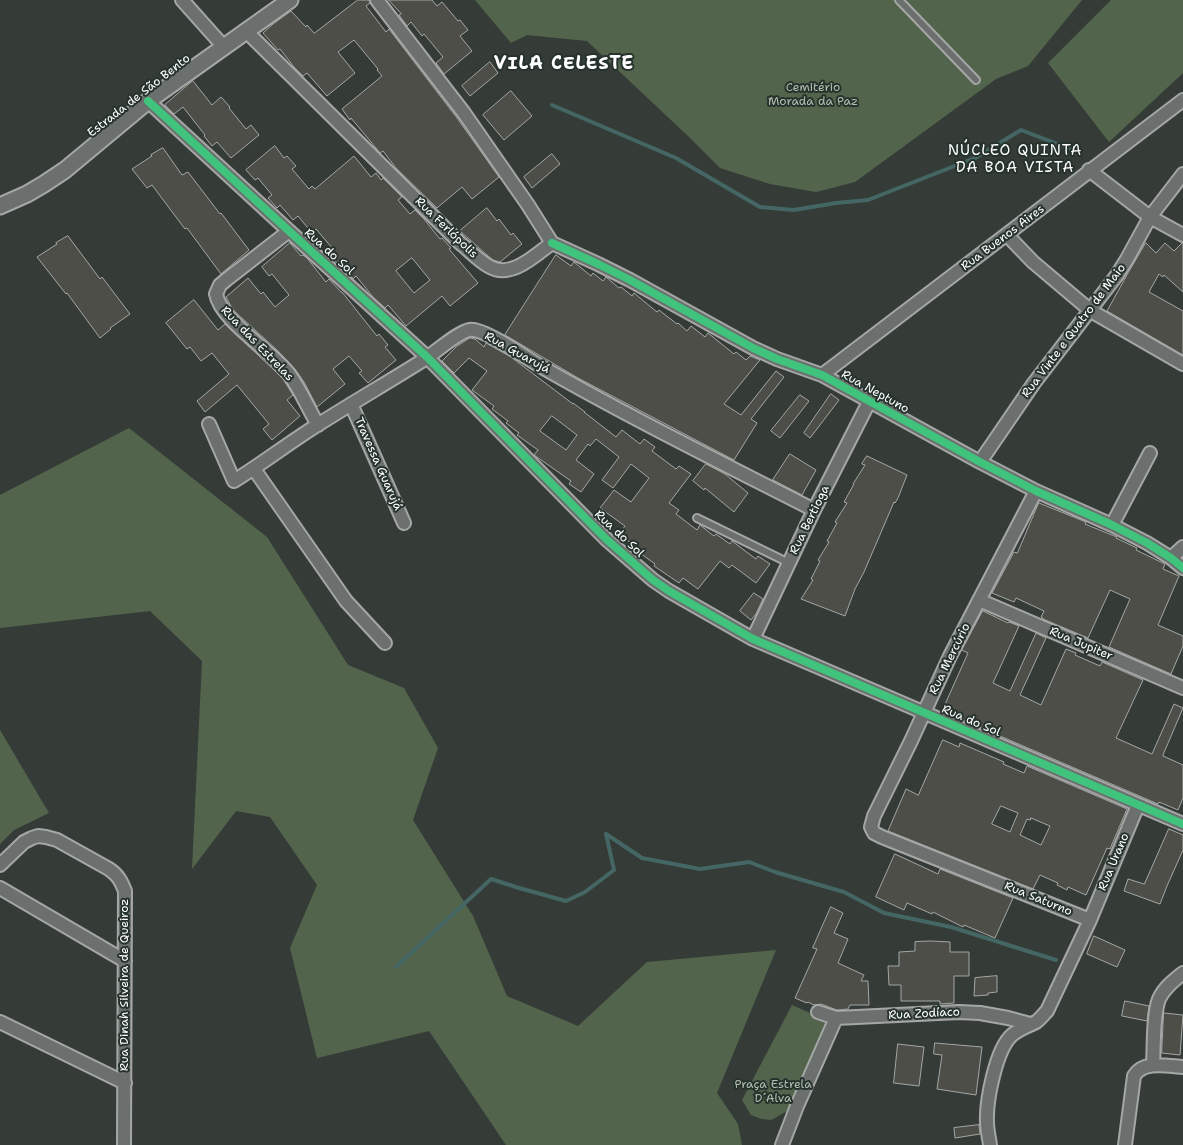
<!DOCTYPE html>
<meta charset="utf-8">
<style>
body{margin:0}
canvas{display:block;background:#353b36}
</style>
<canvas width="1183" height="1145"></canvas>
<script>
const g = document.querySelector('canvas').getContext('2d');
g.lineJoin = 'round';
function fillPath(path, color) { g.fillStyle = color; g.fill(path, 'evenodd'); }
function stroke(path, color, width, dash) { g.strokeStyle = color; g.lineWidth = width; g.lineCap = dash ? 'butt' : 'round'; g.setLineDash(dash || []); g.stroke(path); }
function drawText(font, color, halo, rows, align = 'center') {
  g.font = font + ' "Shantell Sans",sans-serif'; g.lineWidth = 4; g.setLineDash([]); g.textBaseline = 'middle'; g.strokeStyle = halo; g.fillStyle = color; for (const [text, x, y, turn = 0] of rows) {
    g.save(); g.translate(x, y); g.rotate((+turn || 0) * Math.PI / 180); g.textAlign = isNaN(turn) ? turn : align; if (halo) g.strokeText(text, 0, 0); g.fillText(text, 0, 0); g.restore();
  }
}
const green = new Path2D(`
 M475,0h607l-54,66 -32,13 -141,103 -39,10 -46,-8 -50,-16 -31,-31 -102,-96 -60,-6 -16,8z
 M1111,0h72v73l-74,69 -61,-79z
 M129,428l138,109 81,128 56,23 34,60 -25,72 60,96 34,80 71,30 69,-64 129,-12 -59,143 21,31 4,21h-236l-77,-114 -112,27 -27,-110 27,-63 -47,-68 -34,-6 -44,58 10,-208 -52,-50 -150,17v-133z
 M0,730l49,83 -35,17 -14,14z
 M792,1005l38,17 -39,87 -20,11 -9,-1 -11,-4 -9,-15z`);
const stream = new Path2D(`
 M552,105l124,53 84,49 34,3 42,-7 32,-3 107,-42 46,-28 55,21
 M396,967l95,-88 28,9 47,13 19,-9 29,-22 -8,-36 36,24 58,11 49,-7 26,10 69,20 40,21 67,14 105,33`);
const building = new Path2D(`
 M358,0h11l1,3 -4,3 20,26 3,-3 68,89 42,59 -27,22 -10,-12 -25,21 -41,-40 -13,-17 -3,2 -4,-5 -25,-30 -1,2 -8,-11 40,-33 -5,-6 1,-1 -24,-29 -16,12 17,21 -28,23 -20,-23 -4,3 -9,-9 -14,-18 -2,1 -15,-17 10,-9 18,-13 15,16 1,-2 7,8z
 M389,0h43l5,6 5,-4 16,19 2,-1 8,10 -8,6 12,15 -28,23 -8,-11 7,-6 -19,-23 -2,2 -11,-14 -4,4 -8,-11 2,-1z
 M490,62l8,11 -28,23 -8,-10z
 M193,81l19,24 9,-8 9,10 -1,1 17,21 5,-4 8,10 -28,23 -14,-16 -5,4 -8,-10 1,-1 -22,-28 -9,7 -9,-9z
 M511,91l21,25 -28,24 -21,-25z
 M275,146l9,12 3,-2 9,10 -4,3 17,20 3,-3 3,3 39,-33 17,21 5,-4 5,7 2,-2 19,19 -4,3 12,14 5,-4 9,9 16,20 2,-1 9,10 -2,1 29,34 -28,23 -8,-10 -36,30 -18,-21 -3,3 -12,-11 -17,-21 -3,3 -14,-18 -2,2 -8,-11 4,-3 -17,-20 -4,4 -14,-17 -5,4 -13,-15 -3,3 -9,-10 4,-3 -14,-17 -3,2 -9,-10zM412,258l18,22 -16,13 -18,-22z
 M163,148l19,27 6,-3 32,42 1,-1 28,37 -28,24 -34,-46 -2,1 -33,-44 -5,3 -15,-19 20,-13 -1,-1z
 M552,154l8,10 -28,24 -8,-11z
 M487,208l10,13 2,-2 12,16 2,-2 9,11 -22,18 -7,-2 -6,-5 -27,-24z
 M68,236l32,43 2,-2 28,37 -20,14 1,1 -11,9 -33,-45 -1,1 -29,-37 20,-13 -1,-1z
 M290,243l11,13 2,-1 4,3 19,24 3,-3 12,13h1l35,44 2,-2 9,11 -3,2 11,13 -28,23 -9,-10 3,-2 -13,-15 -16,13 12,15 -28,23 -13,-25 -9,-13 -18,-19 -34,-31 -10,-9 -7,-13 22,-19 13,16 2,-2 12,15 14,-12 -17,-21 -3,2 -7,-9z
 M1146,243l10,10 9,-10 9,8 8,-8h1v49l-19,-17 -1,2 -4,-3 -10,18 34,19v44l-76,-44 21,-38z
 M556,255l15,11 3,-4 17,14 2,-3 10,8 3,-4 13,11 2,-1 11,9 2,-3 23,19 2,-2 18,14 1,-1 9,8 4,-5 14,11 3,-4 26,21 2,-2 10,8 4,-4 10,4 -36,44 17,11 35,-44 8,6 -33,42 6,4 -23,37 -156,-82 -73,-43z
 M194,300l24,30 7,-6 50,47 8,8 10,16 -6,5 13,16 -28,24 -9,-11 6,-5 -32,-39 -32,27 -8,-11 32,-27 -17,-21 -11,8 -11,-14 -3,2 -21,-26z
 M470,338l5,1 9,8 2,-4 25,14 62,47v-1l12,9h-1l32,25 6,-7 18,14 4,-5 11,8 -3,4 24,18 3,-3 12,8 -22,29 10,7 -3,4 21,16 3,-5 14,11 2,-2 14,10 2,-3 24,18 2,-3 12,8 -14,19 -24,-18 -3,3 -9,-7 -22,28 -15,-11 -4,5 -25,-17 1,-2 -15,-11 1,-2 -22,-17 6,-8 -25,-18 14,-18 17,12 18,-24 -18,-14 -18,24 -11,-8 17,-23 -23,-18 -6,7 -2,-2 -12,16 18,14 -13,18 -12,-8 2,-3 -37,-26 4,-5 -21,-15 2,-2 -13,-10 2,-2 -16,-12 2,-3 -22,-16 15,-19 -18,-13 -15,15 -12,-12 14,-14zM552,416l25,19 -11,15 -26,-19z
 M831,394l8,6 -29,38 -6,-5z
 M800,395l9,6 -29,37 -9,-7z
 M790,454l26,16 -14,25 -29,-15z
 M867,456l40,19 -9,23 -3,5 -1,-1 -30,70 -9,17 -10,27 -44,-17 12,-19 -2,-1 9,-18 -2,-1 11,-18 -2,-1 10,-18 -2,-1 12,-19 -3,-1 10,-18h-1l12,-19 -3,-1z
 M706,464l19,10 23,19 -14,19 -29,-24 -1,2 -11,-9z
 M1039,503l47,19 -1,2 22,9 10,4 -1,1 21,10 -1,2 29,14 -2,5 16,7 -21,49 25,11v10l-12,28 -62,-27 21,-48 -20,-9 -22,48 -45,-19v-1l-2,-1 3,-6 -28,-13 -2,4 -22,-9 22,-41 3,1z
 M754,593l9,6 -7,15 -5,6 -11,-9z
 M983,611l25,12 1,-1 10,4 -26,57 17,8 26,-58 10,5 -26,57 21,10 25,-56 10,4 -1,2 25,11 2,-4 41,18 -27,58 36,16 22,-50 9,4 -20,47v1l20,9v33l-5,12 -19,-8 -1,2 -216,-93 26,-58 -6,-3z
 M943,740l16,7 1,-4 44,19 -1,2 21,9 3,-7 100,43 -17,40 -3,-1 -21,47 -18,-8 -1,3 -10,-5 1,-2 -18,-8 -7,14 -145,-58 18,-42 12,6zM1001,806l17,7 -8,19 -18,-8zM1031,818l19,8 -9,19 -21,-10 7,-16 3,1z
 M1169,829l14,6v15l-16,36 -7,18 -36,-13 4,-12 16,5z
 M895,854l43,20 2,-5 73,29 -18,40 -31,-13 -1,2 -30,-15 -1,2 -25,-11 -3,7 -28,-13z
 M831,907l12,6 -9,20 14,6 -10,24 26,12 -3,6h7l1,24h-19l-2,4 -11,1 -16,-6 -7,1 -6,-3 -1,1 -12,-5 22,-49 -4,-1z
 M1094,936l31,14 -8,17 -30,-13z
 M931,941l19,1v10h19v24h-15v27l-14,1v-3h-39v-16h-12l-1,-19h11v-14l16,-1v-9z
 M997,976v16l-9,1v2l-14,1 1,-18z
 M1125,1001l24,5 -2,15 -25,-5z
 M1164,1013l19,2 -3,40 -18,-2z
 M935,1043l47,4 -6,48 -39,-6 5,-34 -8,-1z
 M898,1044l26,3 -5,39 -25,-3z
 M979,1125l1,9 -25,4 -1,-10z`);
const service = new Path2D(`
 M899,0l77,80
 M697,518l92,45`);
const minor = new Path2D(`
 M182,0l42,47
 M246,31l214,212c10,8 19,18 30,24 22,12 45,-12 62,-24l-24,-38 -64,-92 -87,-113
 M148,101l141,130 138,126 179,182 47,41 16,11 84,48 430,185
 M1089,170l61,47 33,18
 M289,231l-63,49 -6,5 -4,9c5,27 56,57 73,80 11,15 19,34 29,51
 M1007,235l26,27 58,49 92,53
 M552,243l46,21 32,16 123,68 24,11 45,16 158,87 56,29 76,34 35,18 24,15 12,10
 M822,375l361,-275
 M351,404l53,119
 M209,424l25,57c29,-18 56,-39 85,-57 35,-22 71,-43 106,-65 12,-8 32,-26 44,-29 14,-3 57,28 71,36 89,51 182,97 274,144
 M980,462l54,-79 83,-108 10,-16 23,-42 33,-43
 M254,469l92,132 39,42
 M1036,491l-86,165 -39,85 -37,75 -3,11 3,6 8,4 208,83
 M1112,525l38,-72
 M1171,558l12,-11
 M979,600l204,88
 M753,639l61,-129 55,-108
 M0,865l24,-23 8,-4 6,-2 8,1 11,3 52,29c9,6 12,12 16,22l-1,254
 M0,888l125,73
 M818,1012l18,6 123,-6 21,1 28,5 22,6
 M0,1022l125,61
 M1153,1065c1,-17 0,-51 6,-66 5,-11 15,-19 24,-26
 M782,1145l15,-39 39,-88
 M990,1145c-1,-8 -3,-15 -3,-23 -1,-21 9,-73 25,-87 7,-6 16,-9 24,-13 4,-3 7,-7 11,-11l43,-91 48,-115
 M1125,1145l9,-69c9,-16 34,-10 49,-9`);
const tertiary = new Path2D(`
 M0,206l27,-12 17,-10 21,-14 83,-69 142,-101`);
const cycleway = new Path2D(`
 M148,101l141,130 138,126 179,182 47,41 16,11 84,48 430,185
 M552,243l46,21 32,16 123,68 24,11 45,16 158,87 56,29 76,34 35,18 24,15 12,10`);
const parkNames = [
 ["Cemitério",813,88],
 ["Morada da Paz",813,102],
 ["Praça Estrela",773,1085],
 ["D´Alva",773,1099]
];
const streetNames = [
 ["Estrada de São Bento",139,96,-38],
 ["Rua Ferlópolis",446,228,44],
 ["Rua Buenos Aires",1003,238,-37],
 ["Rua do Sol",329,252,42],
 ["Rua Vinte e Quatro de Maio",1074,331,-53],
 ["Rua das Estrelas",257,344,46],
 ["Rua Guarujá",517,353,29],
 ["Rua Neptuno",875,392,29],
 ["Travessa Guarujá",378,464,66],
 ["Rua Bertioga",810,520,-64],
 ["Rua do Sol",619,534,43],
 ["Rua Jupiter",1081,644,23],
 ["Rua Mercúrio",950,659,-64],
 ["Rua do Sol",971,721,23],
 ["Rua Urano",1114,862,-67],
 ["Rua Saturno",1038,899,22],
 ["Rua Dinah Silveira de Queiroz",125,985,-90],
 ["Rua Zodíaco",924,1014,-3]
];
const quarterNames = [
 ["NÚCLEO QUINTA",1015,151],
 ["DA BOA VISTA",1015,168]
];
const districtNames = [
 ["VILA CELESTE",564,64]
];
fillPath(green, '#52654c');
stroke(stream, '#446664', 4);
fillPath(building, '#4d4e48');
stroke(building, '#a4a7a5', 1);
stroke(service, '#a4a7a5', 10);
stroke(minor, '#a4a7a5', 16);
stroke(tertiary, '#a4a7a5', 19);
stroke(service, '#6b6f6d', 6);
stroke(minor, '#6b6f6d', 12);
stroke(tertiary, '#6b6f6d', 15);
stroke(cycleway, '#40c37c', 8);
drawText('12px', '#b3bdb0', '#26332d', parkNames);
drawText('12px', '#fff', '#26332d', streetNames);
g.letterSpacing = '1px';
drawText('15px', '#fff', '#26332d', quarterNames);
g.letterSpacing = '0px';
g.letterSpacing = '1px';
drawText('bold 18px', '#fff', '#26332d', districtNames);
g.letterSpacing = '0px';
</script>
